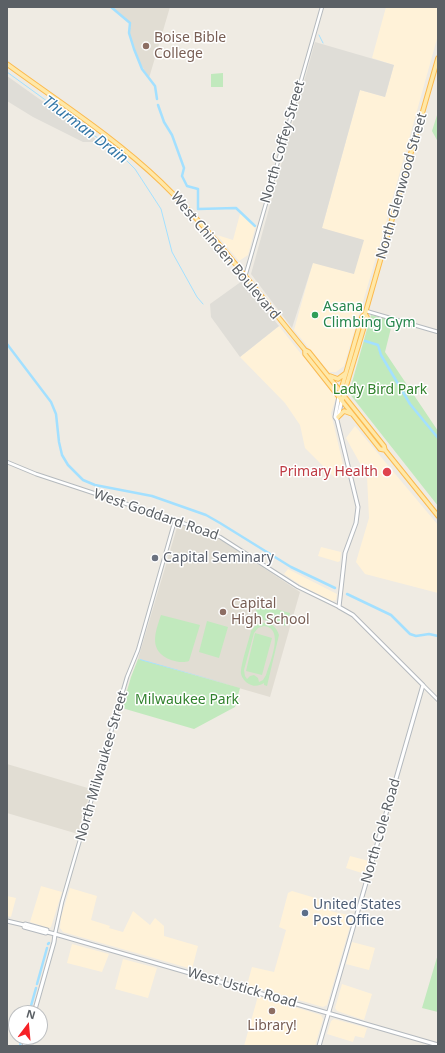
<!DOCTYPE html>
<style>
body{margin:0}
#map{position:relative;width:445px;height:1053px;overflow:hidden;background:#efebe3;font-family:"Noto Sans",sans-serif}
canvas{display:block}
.frame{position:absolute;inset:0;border:8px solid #5b6065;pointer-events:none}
.north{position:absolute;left:8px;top:1005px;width:40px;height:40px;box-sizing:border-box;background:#fff;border:1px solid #bdbfc1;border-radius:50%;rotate:16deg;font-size:11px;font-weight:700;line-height:16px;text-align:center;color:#5b6065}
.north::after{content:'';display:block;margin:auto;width:14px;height:18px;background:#f62126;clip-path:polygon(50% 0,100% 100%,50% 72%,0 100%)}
</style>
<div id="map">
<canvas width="445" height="1053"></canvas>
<div class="frame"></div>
<div class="north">N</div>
</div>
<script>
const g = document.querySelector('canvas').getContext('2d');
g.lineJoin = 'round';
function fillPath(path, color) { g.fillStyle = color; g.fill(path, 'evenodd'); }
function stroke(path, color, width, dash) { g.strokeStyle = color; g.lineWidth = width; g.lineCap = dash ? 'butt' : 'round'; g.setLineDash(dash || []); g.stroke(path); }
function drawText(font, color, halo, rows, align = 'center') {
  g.font = font + ' "Noto Sans",sans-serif'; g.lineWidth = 3; g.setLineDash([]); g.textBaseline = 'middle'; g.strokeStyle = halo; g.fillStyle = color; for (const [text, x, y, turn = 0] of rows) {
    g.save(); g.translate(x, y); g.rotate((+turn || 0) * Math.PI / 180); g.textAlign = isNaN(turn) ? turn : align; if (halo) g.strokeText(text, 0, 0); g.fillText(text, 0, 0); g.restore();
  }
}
const commercial = new Path2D(`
 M386,7h52v28l-58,209 -36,122 -8,6h-7l-35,-42 19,-68 41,12 -32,-46 38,-138 25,7 9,-32 -22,-7z
 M240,214l16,11 -8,30 -9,6 -22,-26 16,5z
 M279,326l57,72 -5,15 14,60 -10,5 -30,-30 -5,-23 -15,-22 -45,-46z
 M355,426l83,99v68l-73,-19 -9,-12 13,-44 -2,-42 -21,-38z
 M321,547l20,5 -1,9 -2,1 -20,-6z
 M288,569l49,25 -1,6 -4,1 -30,-15 -18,-12z
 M350,856l19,5 -4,13 -19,-6z
 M41,886l21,6 -11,35 -2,1 -19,-6z
 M70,888l27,8 -6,24 19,6 -1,2 14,4 10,-21 17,14 5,-7 9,8v10l34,10 -6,23 -129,-37 -3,-4 1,-11z
 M292,891l40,12 -2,8 23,5 -26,89 -4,2 -76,-22 5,-18 22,5 12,-42 -7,-3 9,-34z
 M7,896l9,2 -5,19 -4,-1z
 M352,942l23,6 -6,22 -23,-6z
 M72,944l37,10 -7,18 -35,-9z
 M123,959l34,9 -9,30 -33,-9z
 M342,984l30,10 -8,26 -27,-9 -2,-3z
 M258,996l63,19 2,4 -8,27h-71z
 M334,1019l33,9 -3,10 -9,-2 -2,6 -26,-8 4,-13z`);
const industrial = new Path2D(`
 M315,42l79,23 -9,32 -25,-7 -38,138 42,12 -10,34 -41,-11 -21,65 -41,-54z
 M7,76l93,66h-17l-50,-25 -26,-16z
 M242,281l37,45 -39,31 -29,-40 -1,-13z`);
const education = new Path2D(`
 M111,7h59l-21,71 -12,-20 -8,-25 2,-9z
 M178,524l45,17 77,51 -30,105 -132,-38z
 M7,764l84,25 -13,45 -71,-21z`);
const green = new Path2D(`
 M223,73v14h-12v-13z
 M438,112v30l-6,-11z
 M371,315l22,5 -8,32 53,79v75l-89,-113z
 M258,604l32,9 -4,13 -32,-9z
 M161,615l39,10 -11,36c-5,2 -12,1 -18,-1 -23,-9 -16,-27 -10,-45z
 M207,621l21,6 -9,31 -20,-6z
 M260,623c10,-1 16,3 19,12l-12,51 -3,-1v-2c-5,3 -10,4 -15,1 -4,-2 -7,-6 -8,-10 -1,-8 8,-34 10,-43l4,-5zM264,626c21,2 6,36 2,49l-3,5 -4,2 -1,-4 -4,-3 -4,1 -3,3 -2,-3 -1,-6 10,-37 4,-5z
 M255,633l17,5 -10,37 -16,-4z
 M138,659l102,29 -5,19 -41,22 -72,-21 9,-31z
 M438,954v58l-16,-4z`);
const water = new Path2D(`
 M140,659l91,26 -91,-25z`);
const stream = new Path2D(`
 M319,35l4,8
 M7,72l114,83 14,14 26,40 11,43 25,45 6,7`);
const canal = new Path2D(`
 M111,7l19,16 -1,10 5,16 8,20 13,17 2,13
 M158,105l6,17 8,13 12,33 -2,8 5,10 11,3v20l38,-1 19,18
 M365,341l13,4 3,10 29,49 28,34
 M7,344l44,58 5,12 3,28 3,13 6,10 15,15 12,5 57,11 54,19 14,8 71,44 44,21
 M347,594l44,21 19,19 6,2 13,-2 9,2
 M48,944l1,-1
 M37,984l10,-36
 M29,1013l7,-25
 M20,1046l2,-9`);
const tertiary = new Path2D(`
 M245,277l77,-270
 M366,311l72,21
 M7,462l29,12 136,45 48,18 78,50 41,20
 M423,685l15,15
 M55,934l7,-32 56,-194 9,-31 11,-27 37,-130`);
const secondary = new Path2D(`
 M338,417l4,-17
 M7,921l17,4v2l22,6 1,-1 8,2 383,111
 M24,925l1,-1 22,6v2
 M34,1013l20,-71 1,-8
 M24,1046l3,-9
 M319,1046l104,-361 -70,-70 -14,-8 6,-54 11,-30 2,-16 -21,-87 -2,-3 4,-21`);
const primary = new Path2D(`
 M7,64c52,38 107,73 154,118 53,51 97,111 144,168l4,2 75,94 1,4 53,66
 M305,350v4l75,95 5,1
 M330,376l8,3 8,-6
 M341,390l21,-73 3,-3
 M342,400l25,-83 -2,-3 73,-256
 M338,417l6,-6 8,3`);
const markers = [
 [146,46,4,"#8d6e63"],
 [315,315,4,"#2e9e5b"],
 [387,472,5,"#e0444e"],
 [155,558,4,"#6b7280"],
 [223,612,4,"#8d6e63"],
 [305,913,4,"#5c6f8a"],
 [272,1011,4,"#8d6e63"]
];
const educationNames = [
 ["Boise Bible",154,38],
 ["College",154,54],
 ["Capital",231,604],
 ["High School",231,620],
 ["Library!",272,1026,"center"]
];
const streetNames = [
 ["North Coffey Street",283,142,-74],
 ["North Glenwood Street",402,186,-74],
 ["West Chinden Boulevard",225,256,50],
 ["West Goddard Road",156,515,19],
 ["North Milwaukee Street",102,766,-74],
 ["North Cole Road",381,831,-74],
 ["West Ustick Road",242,988,16]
];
const leisureNames = [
 ["Asana",323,307],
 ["Climbing Gym",323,323]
];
const parkNames = [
 ["Lady Bird Park",380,390],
 ["Milwaukee Park",187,700]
];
const healthNames = [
 ["Primary Health",378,472]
];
const worshipNames = [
 ["Capital Seminary",163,558]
];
const serviceNames = [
 ["United States",313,905],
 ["Post Office",313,921]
];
const waterNames = [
 ["Thurman Drain",85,130,37]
];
fillPath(commercial, '#fff2d8');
fillPath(industrial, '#dfddd7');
fillPath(education, '#e1ddd3');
fillPath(green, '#c1e9bd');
fillPath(water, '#a3e0ff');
stroke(stream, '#a3e0ff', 1);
stroke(canal, '#a3e0ff', 2.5);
stroke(tertiary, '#b5babe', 4.5);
stroke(secondary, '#b4b9be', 5);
stroke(primary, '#fcba4e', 5.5);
stroke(tertiary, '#fff', 2.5);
stroke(secondary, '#fff', 3);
stroke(primary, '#ffe8a8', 3.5);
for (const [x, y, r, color] of markers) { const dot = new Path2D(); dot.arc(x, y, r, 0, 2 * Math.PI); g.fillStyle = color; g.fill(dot); stroke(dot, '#fff', 1.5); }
drawText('14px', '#785e54', '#fff', educationNames, 'left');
drawText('14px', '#5b6065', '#fff', streetNames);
drawText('14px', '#27864d', '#fff', leisureNames, 'left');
drawText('14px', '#31822d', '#fff', parkNames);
drawText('14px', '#be3a42', '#fff', healthNames, 'right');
drawText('14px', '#5b616d', '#fff', worshipNames, 'left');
drawText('14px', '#4e5e75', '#fff', serviceNames, 'left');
drawText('italic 15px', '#3377a7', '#fff', waterNames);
</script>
